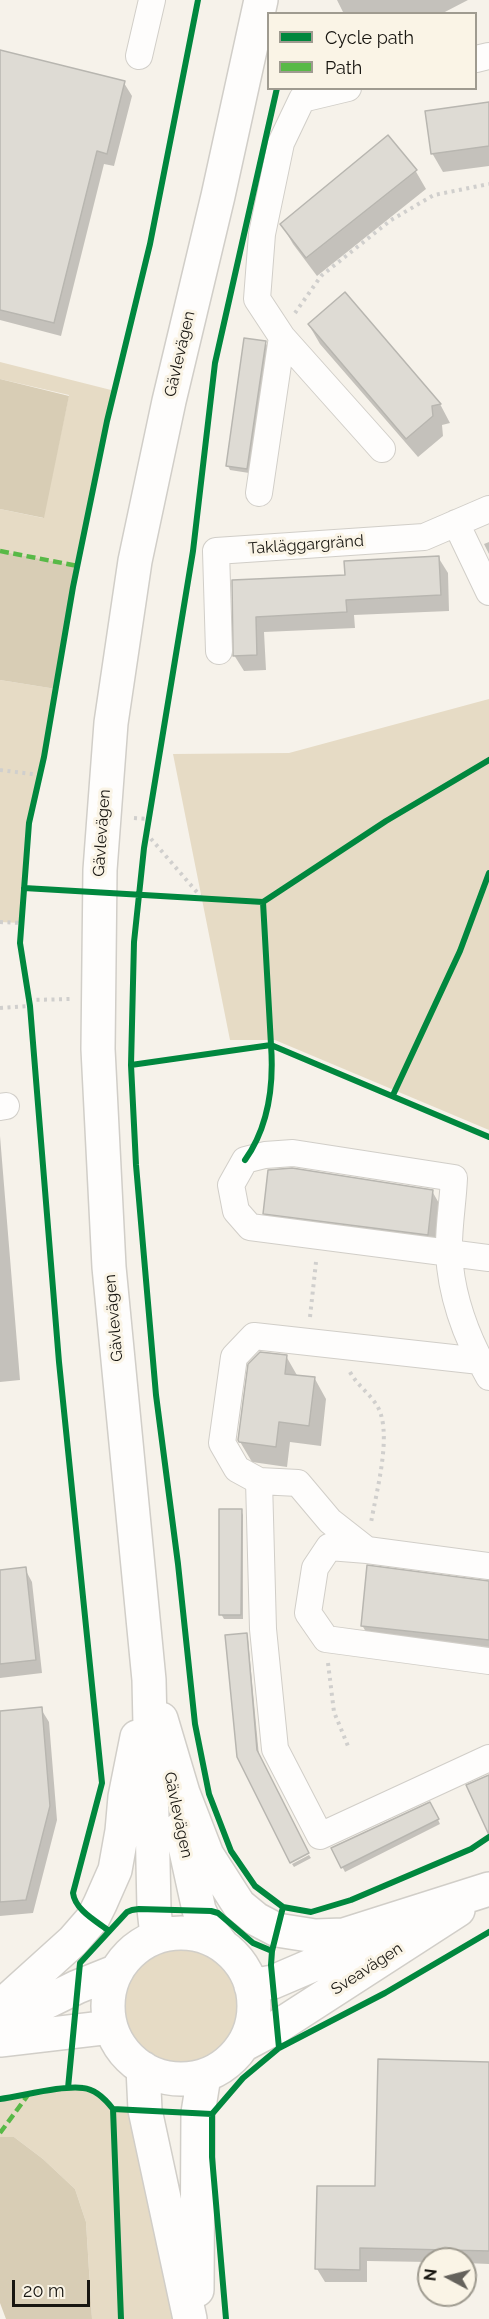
<!DOCTYPE html>
<meta charset="utf-8">
<style>
body{margin:0}
#map{position:relative;width:489px;height:2319px;overflow:hidden;background:#f6f2ea;font-family:Raleway,sans-serif}
canvas{display:block}
.legend{position:absolute;left:267px;top:12px;width:210px;height:78px;box-sizing:border-box;background:#faf4e6;border:2px solid #9f9b90;margin:0;padding:8px 10px;list-style:none;font-size:18px;color:#171510}
.legend li{display:flex;align-items:center;gap:12px;height:30px}
.legend b{width:30px;border:2px solid #9f9b90}
.north{position:absolute;left:417px;top:2247px;width:60px;height:60px;box-sizing:border-box;background:#faf4e6;border:2px solid #9f9b90;border-radius:50%;rotate:277deg;font-size:16px;font-weight:700;line-height:24px;text-align:center;color:#171510}
.north::after{content:'';display:block;margin:auto;width:21px;height:27px;background:#65625c;clip-path:polygon(50% 0,100% 100%,50% 72%,0 100%)}
.scale{position:absolute;left:12px;top:2280px;width:78px;height:27px;box-sizing:border-box;border:3px solid #171510;border-top:0;padding-left:8px;font-size:18px;line-height:21px;white-space:nowrap;color:#171510;-webkit-text-stroke:4px #faf4e6;paint-order:stroke}
</style>
<div id="map">
<canvas width="489" height="2319"></canvas>
<ul class="legend">
<li><b style="height:8px;background:#00873e"></b>Cycle path</li>
<li><b style="height:8px;background:#58b947"></b>Path</li>
</ul>
<div class="north">N</div>
<div class="scale">20 m</div>
</div>
<script>
const g = document.querySelector('canvas').getContext('2d');
g.lineJoin = 'round';
function fillPath(path, color) { g.fillStyle = color; g.fill(path, 'evenodd'); }
function stroke(path, color, width, dash) { g.strokeStyle = color; g.lineWidth = width; g.lineCap = dash ? 'butt' : 'round'; g.setLineDash(dash || []); g.stroke(path); }
function drawText(font, color, halo, rows, align = 'center') {
  g.font = font + ' Raleway,sans-serif'; g.lineWidth = 6; g.setLineDash([]); g.textBaseline = 'middle'; g.strokeStyle = halo; g.fillStyle = color; for (const [text, x, y, turn = 0] of rows) {
    g.save(); g.translate(x, y); g.rotate((+turn || 0) * Math.PI / 180); g.textAlign = isNaN(turn) ? turn : align; if (halo) g.strokeText(text, 0, 0); g.fillText(text, 0, 0); g.restore();
  }
}
const green = new Path2D(`
 M0,362l115,29 -37,175 -78,-15v-42l43,9 26,-123 -69,-16z
 M0,680l56,9 -27,134 -8,100 -21,-1z
 M489,699v431l-214,-90h-45l-57,-286 116,-1z
 M108 2006a73 73 0 1 1 146 0a73 73 0 1 1-146 0Z
 M68,2088c21,0 31,5 45,21l32,1 45,209h-98l-6,-97 -11,-33 -32,-30 -29,-22h-14v-37z`);
const forest = new Path2D(`
 M0,379l69,17 -25,122 -44,-9z
 M0,551l78,15 -22,123 -56,-9z
 M0,2137h14l29,22 32,30 11,33 6,97h-86l-6,-16z`);
const shadow = new Path2D(`
 M337,0h131l-27,14h-97z
 M0,51l124,32 8,13 -18,70 -10,-2 -43,172 -61,-16z
 M489,104v62l-46,6 -11,-19z
 M415,170l11,19 -109,87 -24,-32 -11,-19z
 M345,294l95,110 10,19 -8,2 1,11 -25,21 -98,-113 -11,-19z
 M265,342l3,5 -19,126 -19,-3 -2,-4z
 M489,542v12l-5,-10z
 M438,557l10,16 1,38 -95,4 1,13 -91,4 2,38 -22,1 -10,-16 -1,-74 113,-5z
 M0,1136l20,244 -20,2z
 M432,1191l12,21 -5,43 -163,-21 -11,-21z
 M286,1356l12,21 17,2 11,20 -5,47 -31,-4 -3,25 -35,-5 -13,-22z
 M241,1510l2,5v104h-19l-3,-5z
 M25,1569l7,13 10,91 -42,5v-107z
 M489,1582v77l-115,-13 -12,-21z
 M246,1634l2,5 11,117 -21,1z
 M41,1709l8,13 8,98 -24,93 -33,3v-204z
 M430,1803l10,21 -95,48 -12,-23z
 M309,1855l2,3 -17,9 -2,-3z
 M489,2063v201l-24,-1v-4h-36v3l-62,-1v21h-42l-8,-13 59,-81z`);
const building = new Path2D(`
 M0,50l125,31 -18,73 -10,-3 -43,172 -54,-13z
 M489,102v44l-58,8 -6,-43z
 M388,135l29,35 -111,88 -26,-34z
 M345,292l96,112 -9,2 1,10 -27,23 -98,-115z
 M244,338l22,3 -19,128 -21,-3z
 M439,556l2,39 -95,5 1,12 -91,5 1,38 -24,1 -1,-76 113,-5 -1,-14z
 M292,1168l141,22 -5,45 -165,-21 5,-44z
 M260,1352l27,3 -2,19 30,3 -6,49 -30,-4 -3,25 -37,-5 -1,-2 10,-76z
 M219,1509h23l-1,106h-22z
 M367,1565l122,16v59l-128,-14z
 M26,1567l10,93 -36,4v-94z
 M247,1633l10,117 52,103 -19,10 -53,-106 -12,-122z
 M42,1707l8,99 -24,94 -26,2v-191z
 M489,1775v60l-23,-50z
 M430,1802l9,17 -98,49 -10,-20z
 M378,2059l111,3v189l-129,-3v22l-45,-1 2,-83h58z`);
const path = new Path2D(`
 M295,313l26,-37 70,-56 43,-25 55,-11
 M0,770l40,5
 M134,818l14,1
 M146,833l56,65
 M0,922l21,1
 M29,1000l42,-1
 M0,1008l30,-2
 M310,1317l6,-55
 M350,1372c7,13 18,20 26,32 18,26 0,88 -5,119
 M328,1663l6,49 14,34`);
const minor = new Path2D(`
 M139,56l13,-56
 M476,59l13,-3
 M282,337l100,112
 M259,493l23,-156 -25,-38 5,-65 19,-91 21,-44 46,-11
 M456,523l33,69
 M219,651l-3,-100 208,-14 65,-28
 M0,1107l6,-1
 M489,1258l-239,-31 -14,-16 -5,-26 14,-25 20,-5 28,-2 161,25c-1,25 -6,51 -5,75 2,44 18,86 40,124
 M480,1361l-226,-25 -20,21 -12,86 15,26 22,12 39,2 32,38 37,29 122,16
 M259,1481l4,148 12,120 45,87 169,-78
 M367,1550l-38,-3 -14,21 -7,45 18,26 163,22`);
const major = new Path2D(`
 M161,1719l22,74 24,62 32,50 17,14 21,11 38,6 29,-1 145,-46
 M181,1828l18,82 7,15 16,20
 M108 2006a73 73 0 1 1 146 0a73 73 0 1 1-146 0Z
 M157,1936l-3,-27 -5,-229 -40,-413 -11,-218 2,-179 11,-147 24,-162 34,-160 49,-205 43,-196
 M251,1986l22,-4 96,-41
 M0,2007l73,-66 20,-23 7,-14 15,-34 7,-39 3,-34 12,-60
 M0,2025l77,-38 40,-16
 M0,2040l111,-13
 M243,2045l34,-18 181,-117
 M143,2068l2,42 45,209
 M197,2290l1,-177 6,-37`);
const quiet = new Path2D(`
 M0,551l78,15
 M0,2133l28,-38`);
const cycleway = new Path2D(`
 M277,88l-62,275 -22,188 -49,297 -10,94 -3,123 5,100 20,230 22,169 17,160 14,70 22,57 24,35 28,21 28,5 40,-12 120,-51 18,-12
 M24,888l239,14
 M131,1065l140,-20 -8,-143 123,-81 103,-61
 M393,1095l67,-144 29,-78
 M245,1160c24,-34 29,-74 26,-115l218,92
 M109,1931c-13,-10 -34,-21 -36,-38l29,-110 -43,-421 -29,-356 -10,-63 9,-120 15,-66 29,-170 34,-166 43,-177 48,-244
 M279,2048l-8,-83 1,-14 11,-44
 M68,2088l12,-125 47,-51 5,-2 7,-1 72,2 7,2 35,30 19,8
 M0,2099c22,-3 63,-14 83,-11 12,1 23,12 30,21l8,210
 M113,2109l99,5
 M226,2319l-14,-162v-43l31,-36 36,-30 106,-55 104,-61`);
const streetNames = [
 ["Gävlevägen",180,354,-77],
 ["Takläggargränd",306,545,-4],
 ["Gävlevägen",102,833,-86],
 ["Gävlevägen",114,1318,-95],
 ["Gävlevägen",178,1815,78],
 ["Sveavägen",367,1969,-33]
];
fillPath(green, '#e6dbc5');
fillPath(forest, '#d8cdb5');
fillPath(shadow, '#0003');
fillPath(building, '#dedbd4');
stroke(building, '#b8b6b0', 1.5);
stroke(minor, '#d1cec8', 28);
stroke(major, '#d1cec8', 36);
stroke(path, '#d0cfcd', 4, [3, 4.5]);
stroke(minor, '#fefdfc', 26);
stroke(major, '#fefdfc', 33);
stroke(quiet, '#58b947', 4.5, [9, 4.5]);
stroke(cycleway, '#00873e', 6);
drawText('16px', '#171510', '#faf4e6', streetNames);
</script>
